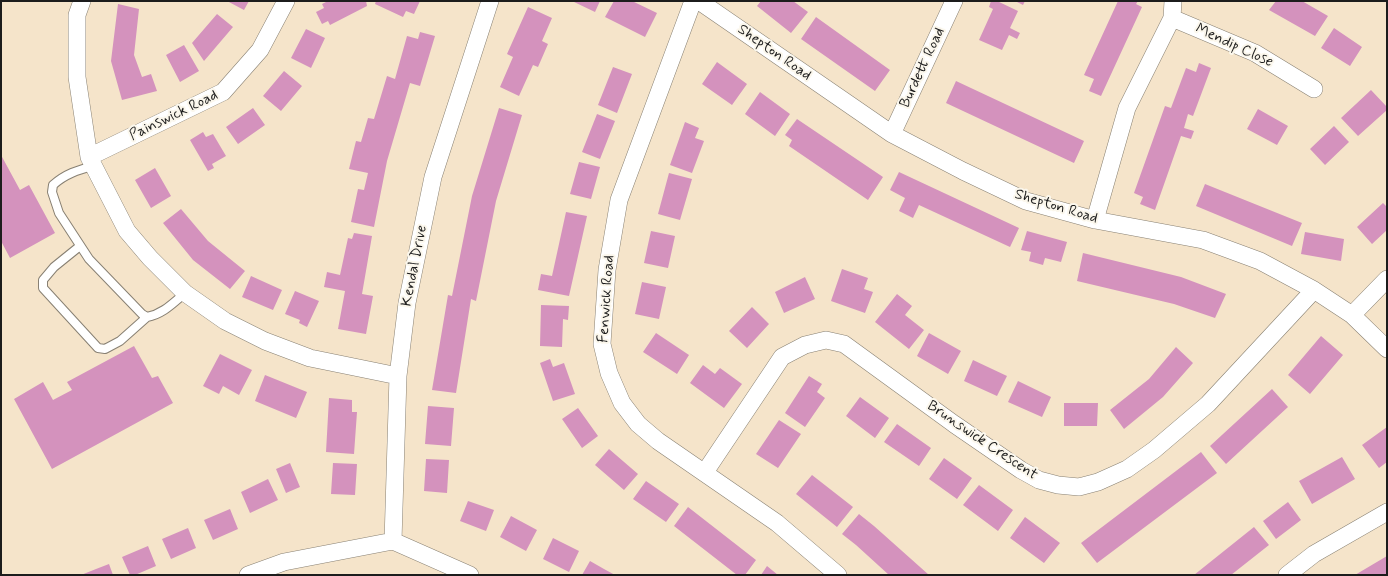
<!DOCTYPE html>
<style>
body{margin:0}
#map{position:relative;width:1388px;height:576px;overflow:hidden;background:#f5e4ca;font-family:Mynerve,sans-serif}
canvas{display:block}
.frame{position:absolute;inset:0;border:2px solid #1c1c1c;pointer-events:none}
</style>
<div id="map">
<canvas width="1388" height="576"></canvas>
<div class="frame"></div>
</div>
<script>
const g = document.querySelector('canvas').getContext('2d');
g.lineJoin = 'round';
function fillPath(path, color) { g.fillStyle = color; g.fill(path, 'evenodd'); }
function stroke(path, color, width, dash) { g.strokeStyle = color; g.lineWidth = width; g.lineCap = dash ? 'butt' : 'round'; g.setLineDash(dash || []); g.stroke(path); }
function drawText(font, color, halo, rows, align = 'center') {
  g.font = font + ' Mynerve,sans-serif'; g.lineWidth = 4; g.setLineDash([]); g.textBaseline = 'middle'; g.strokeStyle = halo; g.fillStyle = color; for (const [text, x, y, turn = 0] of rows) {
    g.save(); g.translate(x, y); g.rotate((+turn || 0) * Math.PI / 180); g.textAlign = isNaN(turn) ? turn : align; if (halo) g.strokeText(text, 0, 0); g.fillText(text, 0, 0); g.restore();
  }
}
const building = new Path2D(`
 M227,1h22l-5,9z
 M328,1h38l1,5 -37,19 -2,-4 -6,3 -6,-12 8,-4 -2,-4z
 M376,1h44l-6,13 -8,-3 -3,6 -28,-13z
 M572,1h28l-5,11z
 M614,1h18l25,12 -12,24 -40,-20z
 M761,1h32l15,11 -17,21 -34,-27z
 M991,1h6l21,10 -8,17 10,5 -3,6 -8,-4 -7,15 -23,-10 14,-31 -4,-2z
 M1015,1h10l-2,4z
 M1118,1h20l-2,3 6,3 -41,89 -12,-5 5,-12 -10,-4z
 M1276,1h26l26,15 -13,20 -46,-26z
 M118,4l21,5 -5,46 8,22 9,-3 6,17 -35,9 -11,-39z
 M528,7l24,11 -10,23 6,3 -10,23 -5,-2 -14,31 -19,-9 13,-30 -6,-3z
 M217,14l16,13 -29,34 -12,-18z
 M816,17l74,53 -15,21 -74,-52z
 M1334,28l28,19 -12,19 -29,-18z
 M306,29l19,9 -14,30 -20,-10z
 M420,32l15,4 -15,50 -10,-3 -23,78 -13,66 -23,-5 7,-33 6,1 4,-17 -19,-4 7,-28 5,1 7,-24 6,1 13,-43 8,3 12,-43 11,3z
 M184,45l15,26 -19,11 -14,-27z
 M717,62l30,22 -15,21 -30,-21z
 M1199,63l12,5 -18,48 -5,-2 -4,14 10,3 -3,8 -10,-3 -26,74 -15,-6 3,-7 -9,-4 31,-87 6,2 15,-40 10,4z
 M613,67l19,7 -15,39 -19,-8z
 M284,71l18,15 -21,25 -18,-15z
 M956,81l128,60 -10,22 -128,-60z
 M1371,90l16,17v3l-29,26 -17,-18z
 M760,92l30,22 -15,22 -30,-22z
 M253,108l12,17 -27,19 -12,-17z
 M499,108l23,7 -26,86 -20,100 -5,-2 -15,94 -24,-3 16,-95 4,1 20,-100z
 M1258,109l30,17 -11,19 -30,-16z
 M597,114l18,7 -15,38 -18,-7z
 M797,119l86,58 -15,23 -79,-54 3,-6 -7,-5z
 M685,122l14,6 -4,10 9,3 -12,32 -22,-8z
 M1334,126l15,16 -24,23 -15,-16z
 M203,132l3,5 7,-3 13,22 -14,8 2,4 -6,3 -18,-31z
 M1,155l19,35 9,-5 26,48 -45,25 -9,-17z
 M579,162l21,5 -9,32 -21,-5z
 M155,168l16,28 -20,12 -16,-28z
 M899,172l120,56 -9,19 -91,-42 -6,13 -14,-7 6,-13 -15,-8z
 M669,173l23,6 -12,41 -22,-6z
 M1205,184l97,39 -10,23 -96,-40z
 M1383,203l4,4v23l-15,14 -15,-17z
 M181,209l27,32 37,30 -15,18 -37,-29 -30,-37z
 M566,212l21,4 -18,80 -31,-6 3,-16 11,2z
 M651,231l24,5 -7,32 -24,-5z
 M1027,231l40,11 -6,20 -16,-4 -2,7 -14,-4 2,-9 -10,-2z
 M1305,232l39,7 -3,22 -40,-7z
 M354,233l18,3 -10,58 11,2 -7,38 -28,-5 7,-38 -21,-4 3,-15 13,3 8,-37 4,1z
 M1083,253l98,24 45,17 -11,24 -41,-14 -97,-23z
 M842,269l26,9 -4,11 9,3 -8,21 -34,-12z
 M251,276l31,14 -9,20 -31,-13z
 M805,277l10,22 -31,14 -9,-21z
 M642,282l24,5 -7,32 -24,-5z
 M295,291l24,10 -12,26 -8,-4 1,-3 -15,-6z
 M897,294l15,12 -7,9 19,15 -15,19 -34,-27z
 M541,305l28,1 -1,14 -5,-1 -1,28 -22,-1z
 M752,307l17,17 -22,24 -18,-17z
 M656,333l33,22 -12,19 -34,-22z
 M929,333l32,18 -13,23 -31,-18z
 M1321,336l22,19 -33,39 -22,-19z
 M134,346l18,32 6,-2 15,27 -121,66 -38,-70 29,-17 10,18 19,-10 -5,-8z
 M1176,347l17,16 -30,34 -39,32 -14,-19 39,-31z
 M220,354l32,16 -13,25 -16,-9 -4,8 -16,-8z
 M550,359l3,8 11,-4 11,31 -22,7 -13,-38z
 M973,360l34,16 -10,20 -33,-15z
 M703,365l12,9 5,-6 22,16 -18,24 -34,-25z
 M265,375l42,17 -11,26 -41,-17z
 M809,376l13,8 -5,8 8,6 -20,29 -20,-14z
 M1018,381l33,16 -9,20 -34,-15z
 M1272,389l16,18 -62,57 -16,-18z
 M860,397l29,21 -14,20 -29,-22z
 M329,398l23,2v12h5l-3,42 -28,-2z
 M1064,403h34l-1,23h-33z
 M428,406l26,2 -3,38 -26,-2z
 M578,408l20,28 -16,12 -20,-29z
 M779,420l22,14 -23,34 -22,-14z
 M897,424l34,24 -12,18 -35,-24z
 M1387,427v35l-8,6 -17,-23z
 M609,449l29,25 -14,16 -29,-25z
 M1201,452l16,21 -120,90 -16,-20z
 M1342,457l13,22 -43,25 -13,-23z
 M944,458l28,20 -15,21 -28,-20z
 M426,459l23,1 -2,33 -23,-2z
 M290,463l10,24 -14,6 -10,-24z
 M333,463l24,1 -2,31 -24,-1z
 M812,475l41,32 -16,20 -41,-33z
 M268,479l10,21 -28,13 -9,-21z
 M646,481l33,23 -13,18 -33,-23z
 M979,485l34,25 -15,21 -35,-26z
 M468,501l26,9 -8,21 -26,-10z
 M1288,502l13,18 -25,19 -13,-18z
 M688,507l68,53 -11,15h-8l-63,-49z
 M230,509l8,20 -25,11 -9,-20z
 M859,514l15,12 55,49h-40l-33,-30 -14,-11z
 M511,516l26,14 -11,21 -26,-14z
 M1025,517l35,26 -16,20 -34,-25z
 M1254,527l15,18 -38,30h-37z
 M188,528l8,20 -25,11 -9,-20z
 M553,538l26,13 -10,21 -26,-13z
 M148,546l8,20 -21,9h-5l-8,-18z
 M1387,556v19h-32l5,-3z
 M590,561l14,8 11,6h-33z
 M109,564l4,11h-32l15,-6z
 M767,566l11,9h-17z`);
const service = new Path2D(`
 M93,166c-15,4 -28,8 -40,19l-1,7 7,21 30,46 53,55 5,3c16,-3 26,-14 38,-24
 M80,246l-26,21 -11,13v8l55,60 7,1 15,-8 27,-24`);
const minor = new Path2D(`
 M82,1l-5,14v62l12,80 38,74 23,27 35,35 40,28 40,20 45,17 88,18
 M693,1l-74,199 -12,70 -5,74 7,29 13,30 16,21 20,17 119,82 61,52
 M699,1l193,133 71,37 63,30 69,19 108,20 57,21 54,29 38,25 35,34
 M1172,18l83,35 59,36
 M892,134l62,-133
 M89,157l134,-65 37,-42 26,-49
 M1095,220l32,-112 45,-90 1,-17
 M1352,315l35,-36
 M705,472l77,-115 23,-12 21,-5 18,4 110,80 67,46 18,10 19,5 21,2 19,-5 29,-13 27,-19 54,-46 106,-114
 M393,541l5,-165 9,-73 26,-126 57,-176
 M248,575l36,-13 109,-21 77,34
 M1287,575l27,-21 73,-42`);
const streetNames = [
 ["Mendip Close",1234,46,25],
 ["Shepton Road",774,53,35],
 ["Burdett Road",923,68,-65],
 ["Painswick Road",174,116,-26],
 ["Shepton Road",1056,207,17],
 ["Kendal Drive",415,266,-79],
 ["Fenwick Road",607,299,-86],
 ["Brunswick Crescent",982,441,34]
];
fillPath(building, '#d492bd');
stroke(service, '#888073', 10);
stroke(minor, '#888073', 18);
stroke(service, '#fff', 8);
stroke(minor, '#fff', 17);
drawText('15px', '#1c1c1c', '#fbf7ec', streetNames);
</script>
